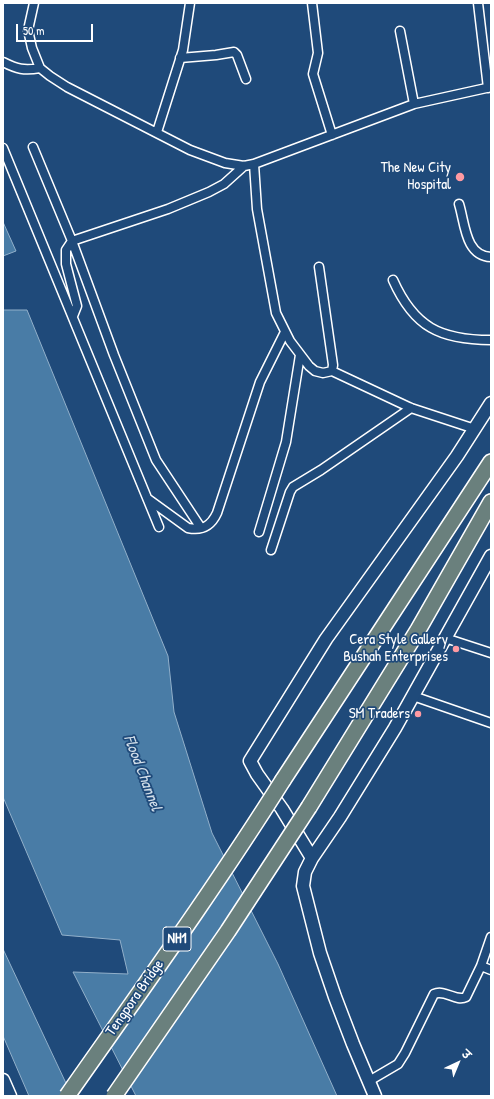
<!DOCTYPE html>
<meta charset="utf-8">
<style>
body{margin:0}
#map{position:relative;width:494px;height:1099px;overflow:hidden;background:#1f4a7a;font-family:"Patrick Hand","Playpen Sans Deva",sans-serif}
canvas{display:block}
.frame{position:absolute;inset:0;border:4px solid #fff;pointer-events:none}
.north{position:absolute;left:438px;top:1043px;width:40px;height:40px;-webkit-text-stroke:3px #1f4a7a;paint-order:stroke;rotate:44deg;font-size:11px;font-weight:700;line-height:16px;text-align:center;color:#fff}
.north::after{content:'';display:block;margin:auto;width:14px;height:18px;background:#fff;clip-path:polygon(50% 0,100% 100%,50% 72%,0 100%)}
.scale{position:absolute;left:16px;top:24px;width:77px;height:18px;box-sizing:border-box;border:2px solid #fff;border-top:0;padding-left:5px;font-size:12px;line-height:14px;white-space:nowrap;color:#fff;-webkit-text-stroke:3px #1f4a7a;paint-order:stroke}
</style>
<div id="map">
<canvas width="494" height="1099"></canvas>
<div class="frame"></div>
<div class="north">उ</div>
<div class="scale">50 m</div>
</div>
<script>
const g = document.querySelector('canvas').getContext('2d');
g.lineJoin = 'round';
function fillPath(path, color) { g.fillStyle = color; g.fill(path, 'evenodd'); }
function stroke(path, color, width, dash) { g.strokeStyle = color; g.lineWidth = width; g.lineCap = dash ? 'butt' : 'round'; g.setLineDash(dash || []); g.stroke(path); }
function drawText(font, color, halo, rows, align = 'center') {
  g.font = font + ' "Patrick Hand",sans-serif'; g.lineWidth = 3.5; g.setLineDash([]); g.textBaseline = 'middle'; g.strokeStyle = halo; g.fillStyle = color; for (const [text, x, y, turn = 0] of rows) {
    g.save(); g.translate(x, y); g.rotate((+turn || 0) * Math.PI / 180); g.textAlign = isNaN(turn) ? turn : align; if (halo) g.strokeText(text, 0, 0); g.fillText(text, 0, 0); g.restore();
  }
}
const water = new Path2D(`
 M3,222l13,29 -13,5z
 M3,310h24l141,346 6,56 38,121 66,131 59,132h-201l-63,-124 55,2 -8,-34 -58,-5 -59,-138z
 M3,949l69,147h-43l-26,-60z`);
const street = new Path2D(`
 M34,3l-6,27 4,18 8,20 10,8 17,11 123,63 35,13 19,3 10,-2 160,-60 77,-17
 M312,3l6,50 -5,21 19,61
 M478,3l10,85
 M400,31l14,73
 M180,58l36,-3 18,-3 3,3 9,24
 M3,62c14,7 21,9 37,6
 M157,132l26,-82 7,-47
 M33,147l39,94 42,114 42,105 45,68
 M3,148l156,379
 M254,164l3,45 19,104 14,28 19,25 6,5 8,2 9,-2 1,-6 -14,-98
 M459,204c6,19 6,52 32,53
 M393,280c21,47 47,60 98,60
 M73,316l4,-10 -11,-42v-14l6,-9 96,-32 41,-17 15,-8 20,-18
 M332,371l79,37 64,21
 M148,499l40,29c14,3 23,-2 29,-15l43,-131 25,-50
 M259,532l27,-90 14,-87
 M271,550l19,-58 3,-5 28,-17 90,-62
 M445,638l46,15
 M413,696l78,27
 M481,966l10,4
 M369,1081l29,-17 7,-11 29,-59c11,-5 22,8 32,3l15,-31 10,-29`);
const secondary = new Path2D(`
 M312,858l-30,-49 -25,-35 -7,-13 76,-122 131,-183 34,-53
 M3,1080l7,16
 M375,1096l-22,-52 -18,-47 -15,-44 -17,-67 2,-14 7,-14 28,-41 55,-89 96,-172`);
const highway = new Path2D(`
 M283,780l208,-318
 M309,807l109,-177 73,-128`);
const highwayBridge = new Path2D(`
 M67,1096c73,-104 148,-208 216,-316
 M114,1096l114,-165 81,-124`);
const markers = [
 [460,177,5,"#ff9aa2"],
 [456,649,4,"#ff9aa2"],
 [418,714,4,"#ff9aa2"]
];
const shields = [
 [177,939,28]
];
const shieldNames = [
 ["NH1",177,939]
];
const poiNames = [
 ["The New City",451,168],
 ["Hospital",451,185],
 ["Cera Style Gallery",448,640],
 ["Bushah Enterprises",448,657],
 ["SM Traders",410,714]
];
const streetNames = [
 ["Tengpora Bridge",135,998,-55]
];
const waterNames = [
 ["Flood Channel",142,773,69]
];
fillPath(water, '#497ca6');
stroke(water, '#92b0ca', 1);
stroke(street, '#fff', 11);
stroke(secondary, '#fff', 15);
stroke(highway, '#fff', 18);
stroke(street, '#1f4a7a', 8);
stroke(secondary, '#1f4a7a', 12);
stroke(highway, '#6a807d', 15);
stroke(highwayBridge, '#fff', 18, []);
stroke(highwayBridge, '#6a807d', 15);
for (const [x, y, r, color] of markers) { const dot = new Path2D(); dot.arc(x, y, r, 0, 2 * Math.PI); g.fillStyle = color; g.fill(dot); stroke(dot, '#1f4a7a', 1.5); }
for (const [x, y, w] of shields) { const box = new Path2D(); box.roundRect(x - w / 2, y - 12, w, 24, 3); g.fillStyle = '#1f4a7a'; g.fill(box); stroke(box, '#fff', 1); }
drawText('bold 14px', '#fff', null, shieldNames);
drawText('15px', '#fff', '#1f4a7a', poiNames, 'right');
drawText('15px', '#fff', '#1f4a7a', streetNames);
drawText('italic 16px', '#d2dee9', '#1f4a7a', waterNames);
</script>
